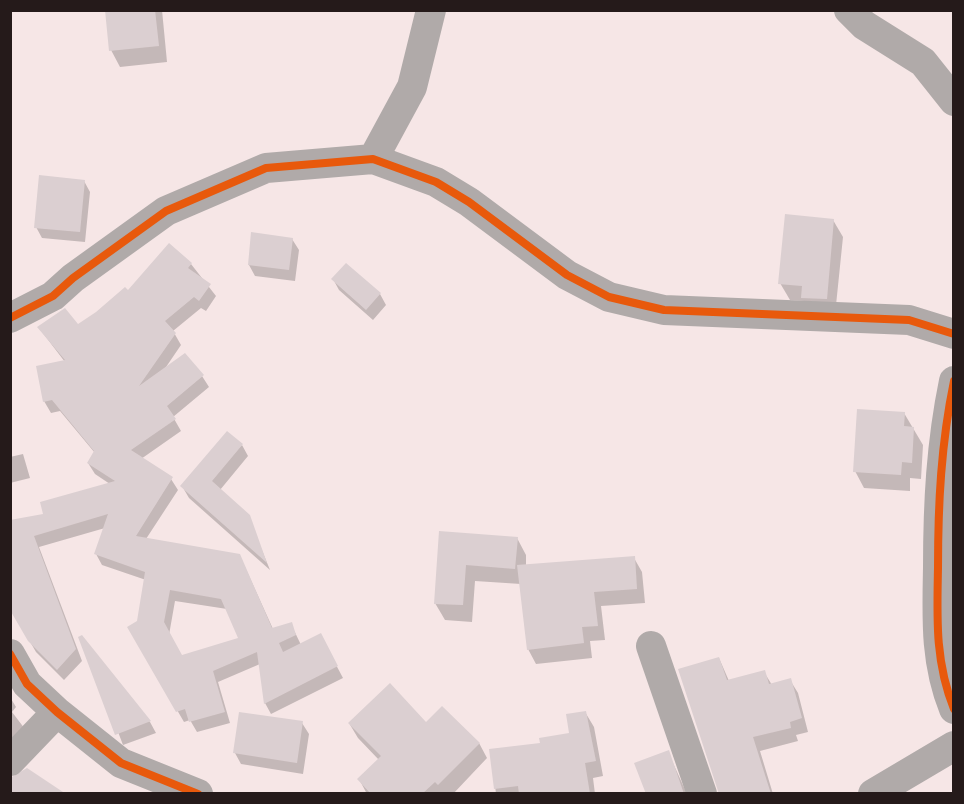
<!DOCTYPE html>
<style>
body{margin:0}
#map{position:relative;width:964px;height:804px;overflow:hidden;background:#f6e6e6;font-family:Helvetica,sans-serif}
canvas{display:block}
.frame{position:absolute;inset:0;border:12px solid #251a1a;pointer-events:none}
</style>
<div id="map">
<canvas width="964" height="804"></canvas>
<div class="frame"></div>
</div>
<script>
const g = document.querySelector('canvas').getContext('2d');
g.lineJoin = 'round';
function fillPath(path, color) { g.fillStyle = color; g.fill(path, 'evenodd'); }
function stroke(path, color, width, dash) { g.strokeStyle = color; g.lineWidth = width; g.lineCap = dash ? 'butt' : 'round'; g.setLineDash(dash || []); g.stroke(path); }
const shadow = new Path2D(`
 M107,10h55l5,52 -47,5 -9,-17z
 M84,181l6,11 -5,50 -43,-4 -6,-11z
 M833,220l10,17 -8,78 -31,-14 -14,-1 -10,-17z
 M292,239l7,11 -4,31 -40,-5 -6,-11z
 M191,264l25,32 -10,15 -5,-3 -28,23 8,14 -17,25 38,6 7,11 -36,30 8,14 -40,28 30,20 7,11 -32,49 99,28 28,62 18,-5 10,21 25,1 17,32 -72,36 -6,-11 -5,-39 -42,18 12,41 -33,9 -7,-12 -6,2 -55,-95 9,-5 8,-42 -44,-15 -6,-11 9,-26 -66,19 43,114 -18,19 -28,-28 -26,-45v-85l35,-7 65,-31 -15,-10 -7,-11 7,-10 -35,-42 -9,2 -7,-12 21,-39 -26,-34 39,-2 50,-34zM175,601l52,8 13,30 -58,18 -13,-22z
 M333,279l47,15 6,11 -13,15 -34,-30z
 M904,413l19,32 -2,34 -11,-1v13l-46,-3 -9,-17z
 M242,445l6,11 -28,34 28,26 22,54 -81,-72 -7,-12z
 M23,454l7,24 -20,5v-26z
 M441,533l76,5 9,17v11l108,-8 8,14 3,31 -44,3 4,34 -15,1 2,17 -56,6 -8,-15 -7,-65 -46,-3 -3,41 -27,-2 -10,-17z
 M82,637l68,85 6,11 -33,12z
 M719,658l10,23 35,-9 8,13 18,-5 8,13 10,39 -12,3 2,6 -38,10 13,43h-53z
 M10,697l6,10 -4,5 16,21 -18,18z
 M585,712l9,15 9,49 -10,2 2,16h-99l-5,-43 51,-6 28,-11z
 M302,723l7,11 -6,40 -62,-10 -6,-11z
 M349,723l77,1 53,19 8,15 -34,36h-86l-8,-15 20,-19 -21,-22z
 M668,752l19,42h-39z`);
const building = new Path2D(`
 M105,10h50l4,36 -50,5z
 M39,175l46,5 -5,52 -46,-4z
 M785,214l49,5 -7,80 -26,-1 1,-12 -24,-2z
 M251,232l42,6 -4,32 -41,-5z
 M169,243l23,20 -4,5 23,16 -12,17 -5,-4 -29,24 11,12 -37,53 46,-33 19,22 -37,31 9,13 -45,31 42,27 -37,59 104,18 32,74 20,-6 4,13 -17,8 4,9 38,-19 17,33 -74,38 -7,-52 -44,19 12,41 -36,10 -4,-13 -9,3 -49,-85 10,-6 8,-49 -51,-18 14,-40 -74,22 42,113 -19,21 -29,-29 -18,-31v-90l33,-6 -3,-12 75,-21 -28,-18 7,-12 -42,-51 -9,2 -7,-36 29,-6 -28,-33 28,-19 13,16 18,-12 29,-25 3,3zM170,590l51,9 17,39 -56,17 -18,-33z
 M346,263l35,30 -15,17 -35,-31z
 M857,409l48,3 -1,14 10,1 -2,36 -10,-1 -1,13 -48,-3z
 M227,431l16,13 -31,37 38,34 17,48 -87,-77z
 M439,531l79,6 -3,32 -49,-4 -3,40 -29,-1z
 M635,556l2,33 -43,3 4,34 -16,1 2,16 -57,7 -10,-85z
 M82,635l69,86 -36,14 -37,-98z
 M719,657l8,23 38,-10 4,14 22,-6 11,40 -12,4 1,6 -38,9 18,57h-52l-41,-125z
 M390,683l36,39 16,-16 38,37 -42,42 -3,-3 -13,12h-51l-14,-15 24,-23 -33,-33z
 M586,711l10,50 -11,2 5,31h-71l-1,-8 -24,3 -5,-40 51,-6 -1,-5 30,-5 -3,-19z
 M239,712l64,9 -6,42 -64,-10z
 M669,750l15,44h-38l-12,-31z
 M27,768l39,26h-56v-16z`);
const minor = new Path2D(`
 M849,10l15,15 59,37 31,39
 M373,159l39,-72 19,-77
 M10,318l43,-22 20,-18 93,-67 100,-43 107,-9 63,23 33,20 98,73 42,22 55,13 245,10 45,14
 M954,381c-13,63 -16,123 -16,187 -1,50 -3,94 16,141
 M651,646l51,148
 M10,654l17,30 30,28 64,51 77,31
 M10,761l47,-49
 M873,794l81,-48`);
const cycleway = new Path2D(`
 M10,318l43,-22 20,-18 93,-67 100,-43 107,-9 63,23 33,20 98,73 42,22 55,13 245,10 45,14
 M954,381c-13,63 -16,123 -16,187 -1,50 -3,94 16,141
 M10,654l17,30 30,28 64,51 77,31`);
fillPath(shadow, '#0003');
fillPath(building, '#dbcfd1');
stroke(minor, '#b0aaa9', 30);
stroke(cycleway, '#e8590c', 8);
</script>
